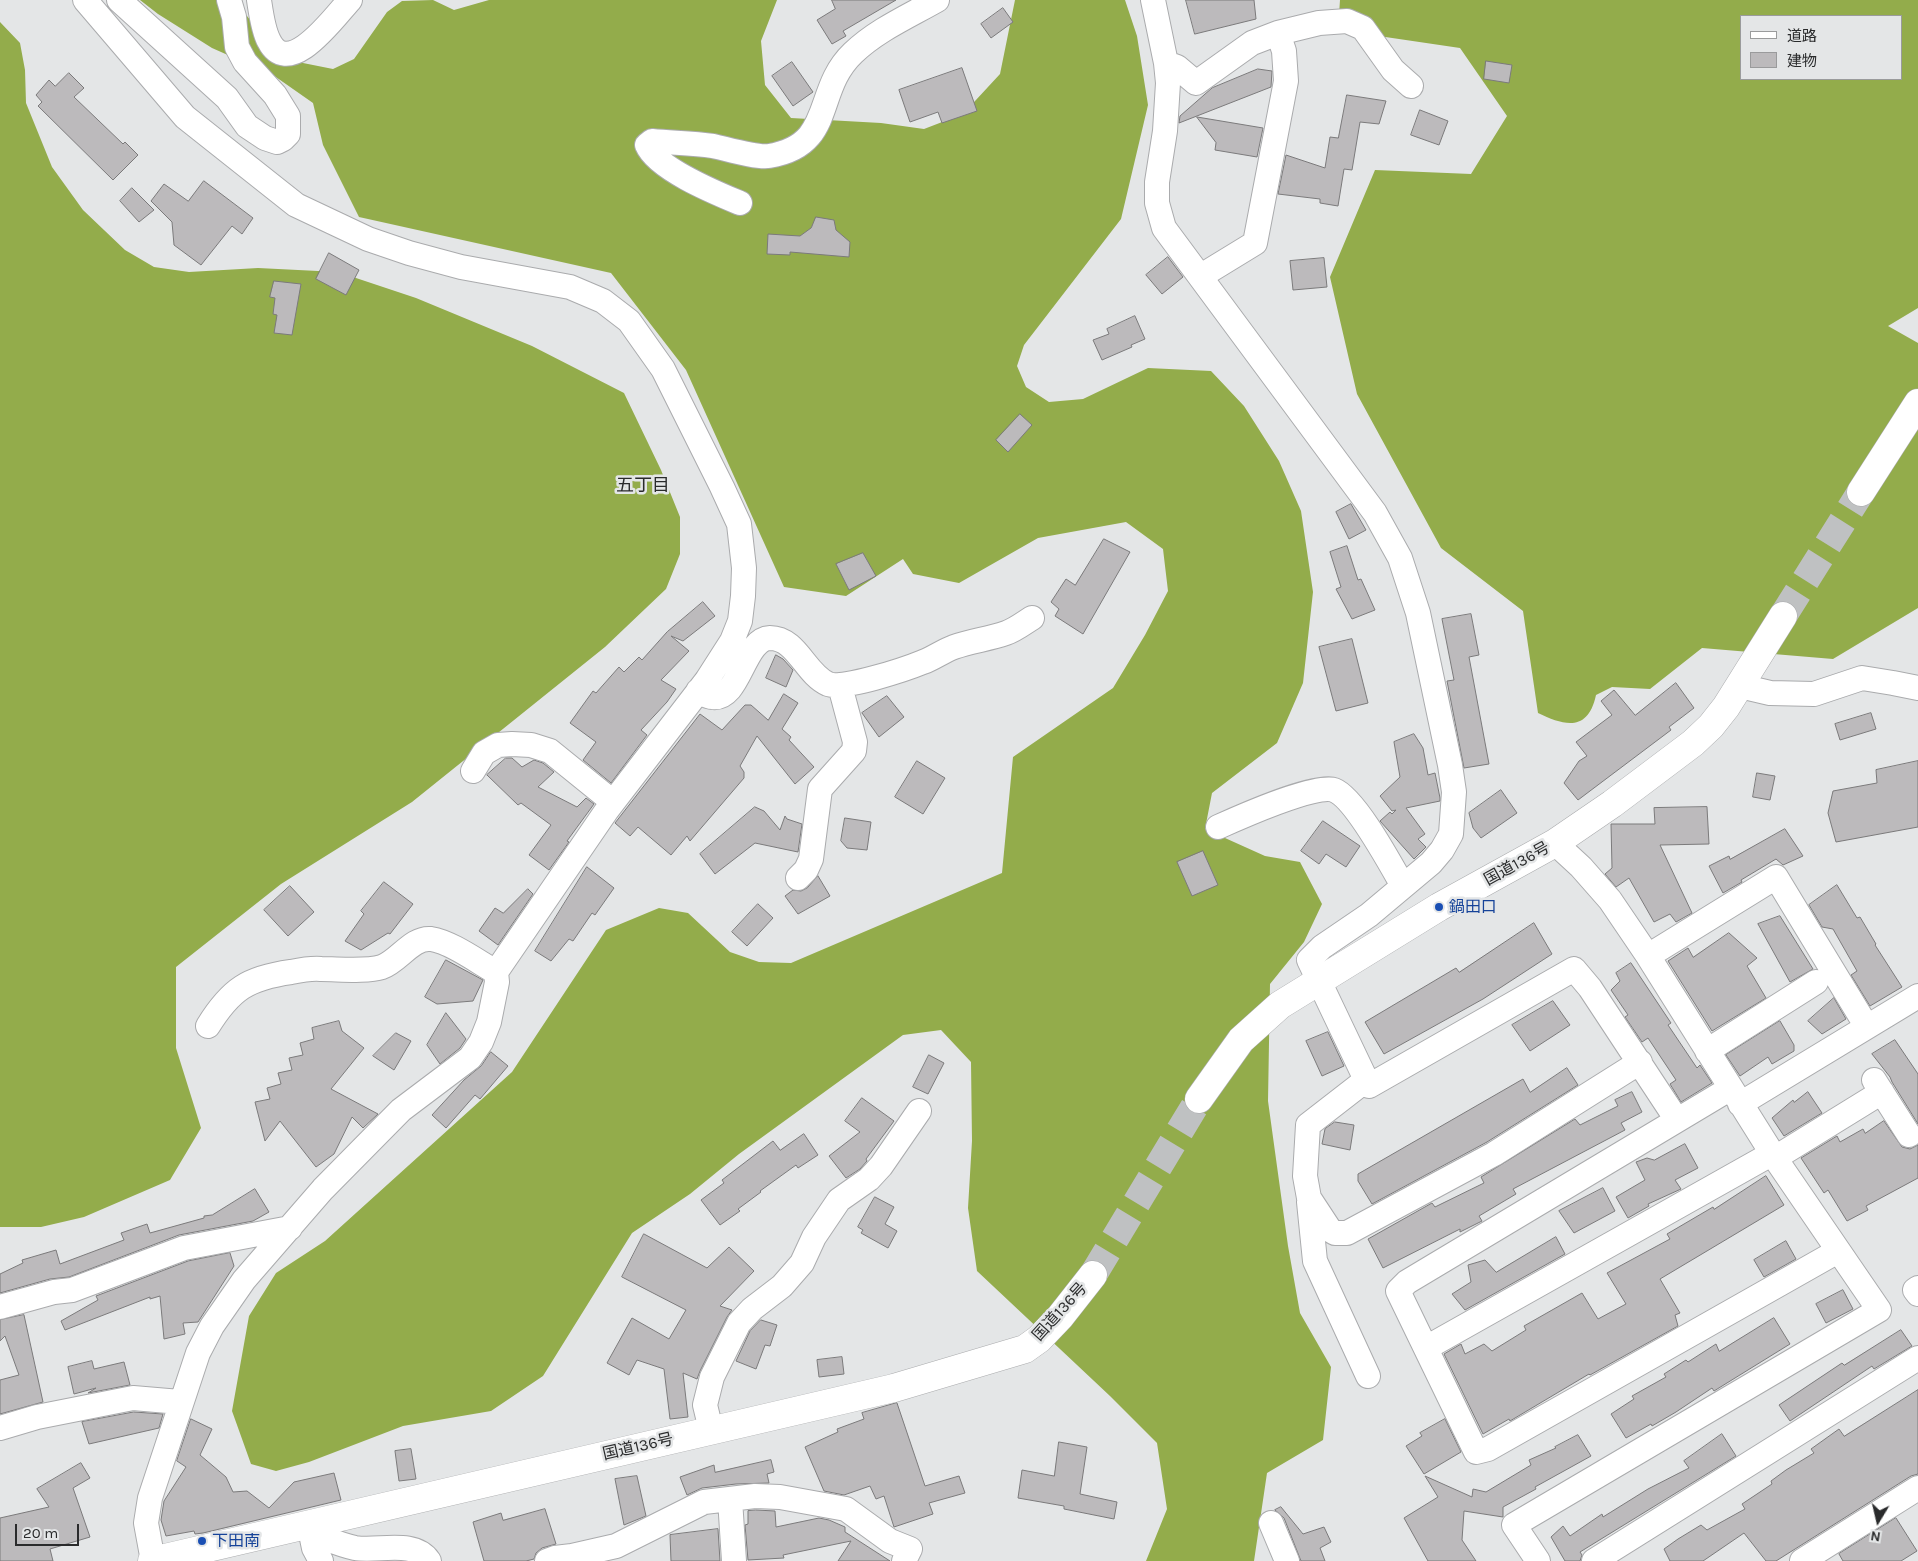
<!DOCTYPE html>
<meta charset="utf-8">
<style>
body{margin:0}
#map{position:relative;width:1918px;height:1561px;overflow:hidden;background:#e4e6e7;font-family:Karla,"Noto Sans JP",sans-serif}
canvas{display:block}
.legend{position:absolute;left:1740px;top:15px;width:162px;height:65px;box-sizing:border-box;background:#e4e6e7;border:1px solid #9a9b9c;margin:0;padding:6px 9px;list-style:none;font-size:15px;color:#2a2b2c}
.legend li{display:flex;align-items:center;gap:10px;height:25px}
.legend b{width:25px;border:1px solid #9a9b9c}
.north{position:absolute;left:1853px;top:1496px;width:50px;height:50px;-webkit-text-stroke:4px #e4e6e7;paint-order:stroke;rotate:189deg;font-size:14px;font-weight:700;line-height:20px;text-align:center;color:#2a2b2c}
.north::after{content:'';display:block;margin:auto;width:18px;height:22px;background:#2a2b2c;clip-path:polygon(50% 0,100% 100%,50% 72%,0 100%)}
.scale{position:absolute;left:15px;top:1524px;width:64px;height:22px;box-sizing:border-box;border:2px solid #2a2b2c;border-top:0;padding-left:6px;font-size:15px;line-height:18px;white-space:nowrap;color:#2a2b2c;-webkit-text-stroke:4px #e4e6e7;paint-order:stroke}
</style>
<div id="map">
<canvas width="1918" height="1561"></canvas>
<ul class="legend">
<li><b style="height:6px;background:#fff"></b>道路</li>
<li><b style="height:14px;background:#bcbabc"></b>建物</li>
</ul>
<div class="north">N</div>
<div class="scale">20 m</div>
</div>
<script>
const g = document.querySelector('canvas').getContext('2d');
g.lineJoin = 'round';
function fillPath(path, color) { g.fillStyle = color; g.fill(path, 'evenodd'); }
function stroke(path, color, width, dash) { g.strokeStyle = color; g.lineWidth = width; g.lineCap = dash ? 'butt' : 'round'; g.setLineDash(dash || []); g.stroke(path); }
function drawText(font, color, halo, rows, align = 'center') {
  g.font = font + ' Karla,"Noto Sans JP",sans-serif'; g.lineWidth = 5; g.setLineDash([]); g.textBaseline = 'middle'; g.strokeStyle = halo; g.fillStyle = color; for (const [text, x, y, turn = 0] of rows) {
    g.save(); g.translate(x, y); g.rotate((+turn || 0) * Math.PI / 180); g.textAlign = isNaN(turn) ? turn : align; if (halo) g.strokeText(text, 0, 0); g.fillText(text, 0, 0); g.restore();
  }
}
const forest = new Path2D(`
 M140,0h86l21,16 26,33 15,11 45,9 21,-10 33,-47 15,-11 31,-1 21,10 35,-10h288l-16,41 4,44 26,33 90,5 43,6 39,-15 37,-40 15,-74h110l12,36 11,69 -27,114 -97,126 -7,21 9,21 23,15 34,-3 65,-31 63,3 33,35 35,55 22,50 12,81 -10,91 -26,60 -65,50 -7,36 60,27 35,6 22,42 -18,38 -34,42 -2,117 20,145 12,67 31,54 -8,73 -56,33 -13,88h-108l21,-52 -10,-66 -47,-47 -133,-125 -9,-63 4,-67 -1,-79 -30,-32 -38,5 -164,119 -49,40 -58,39 -89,143 -52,35 -88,15 -94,36 -33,9 -25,-7 -19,-53 17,-95 27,-43 49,-32 187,-169 94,-142 53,-22 29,5 42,39 29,10 32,1 211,-90 11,-116 100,-69 32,-53 23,-44 -5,-42 -37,-27 -88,16 -79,45 -46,-9 -10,-15 -57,37 -62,-9 -98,-217 -75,-97 -252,-56 -36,-72 -10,-42 -40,-28 -61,-27 -54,-34z
 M1340,0h578v308l-30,18 30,17v265l-85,51 -131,-11 -52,41 -38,-2 -16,8c-8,37 -31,31 -58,18l-15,-102 -82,-63 -84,-154 -27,-117 45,-107 96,4 36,-58 -47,-68 -122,-18zM1742,16h160v63h-160z
 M0,22l20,21 5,27 1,33 26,64 31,43 42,40 29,17 35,5 69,-4 80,4 78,26 116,48 92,47 37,77 19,47v37l-14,35 -61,58 -193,155 -131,82 -105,83v81l25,80 -31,52 -86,37 -43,10h-41z`);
const building = new Path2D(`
 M832,0h64l-53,31 3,5 -14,8 -15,-24 18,-11z
 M1186,0h68l2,19 -61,15z
 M1003,8l10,14 -22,16 -10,-14z
 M1486,61l26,4 -3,18 -25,-4z
 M792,62l21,30 -20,14 -21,-30z
 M962,68l15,43 -35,12 -4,-11 -28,10 -11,-32z
 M1258,69l14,2 -1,16 -92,36 1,-7 32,-28z
 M69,73l15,15 -10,9 49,47 2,-2 13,13 -25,25 -75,-74 4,-4 -6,-7 13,-15 6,6z
 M1347,95l39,6 -7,23 -19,-2 -8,48 -8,-1 -6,37 -18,-3v-4l-42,-5 8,-39 39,13 5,-31 8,1z
 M1420,110l28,11 -9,24 -28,-10z
 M1197,117l66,11 -6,29 -42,-7 1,-7z
 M204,181l49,37 -11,16 -10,-8 -31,39 -27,-20 -2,-23 -21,-21 13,-17 24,17z
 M132,188l22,22 -15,12 -19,-21z
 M816,217l18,3 2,10 14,12 -1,15 -59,-5v3l-23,-1 1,-20 32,2 11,-8z
 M329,253l30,17 -13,25 -30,-16z
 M1168,257l15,20 -21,17 -16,-19z
 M1324,258l3,29 -34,3 -3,-29z
 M274,281l27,3 -9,51 -18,-2 3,-18 -4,-1 2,-16 -5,-1z
 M1135,316l10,23 -14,6 1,2 -30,13 -9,-20 16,-6 -2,-5z
 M1020,414l12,11 -24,27 -12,-12z
 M1351,504l15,26 -17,9 -13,-27z
 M1104,539l26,13 -47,82 -28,-18 4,-7 -8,-7 15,-23 9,6z
 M1347,546l11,34 3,-1 14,31 -23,9 -16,-30 5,-2 -11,-35z
 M863,553l13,23 -27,14 -13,-26z
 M703,602l12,14 -32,25 -12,-5 18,15 -28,29 15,9 -9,13 -26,28 6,5 -36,48 -28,-23 13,-18 -26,-19 23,-32 3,2 23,-26 5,5 15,-15 3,3 25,-28z
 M1471,614l8,41 -10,2 20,107 -25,4 -17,-87 7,-1 -12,-61z
 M1352,639l16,64 -32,8 -17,-64z
 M776,655l7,4 10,11 -7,17 -20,-9z
 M1676,683l18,25 -25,19 2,3 -93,70 -14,-17 15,-22 8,-5 -11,-14 36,-27 -11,-14 13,-11 21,25z
 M784,694l14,9 -16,26 9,8 -2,3 25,27 -19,17 -38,-48 -17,30 4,6v6l-54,63 -3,-5 -16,19 -33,-28 -8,9 -15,-13 85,-109 22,16 23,-25h6l17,15z
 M887,696l17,21 -25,20 -17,-24z
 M1871,713l5,16 -36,11 -5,-16z
 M1414,734l9,14 5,27 7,-2 5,25v3l-34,7 19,26 -7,5 8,8 -12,12 -34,-38 10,-9 2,2 4,-4 -4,1 -12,-15 20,-19 -6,-35z
 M506,758h6l10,9 12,-7 9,3 11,9 -16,15 39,20 9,-9 8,6 -27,37 2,1 -20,28 -20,-15 22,-30 -30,-22 -3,2 -31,-30z
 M917,761l28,17 -22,36 -28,-17z
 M1918,761v66l-82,15 -8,-29 5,-22 44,-8 -1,-13z
 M1757,773l18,3 -5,24 -17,-3z
 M1501,790l16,23 -36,25 -8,-10 -4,-15z
 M755,807l9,4 16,19 5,-14 2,3 15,5 -4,28 -43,-9 -40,31 -15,-20z
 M1707,807l2,37 -49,1 32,68 -16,9 -6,-8 -16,8 -25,-44 -13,9 -11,-13 7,-6 -1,-44h44l-1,-16z
 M845,818l26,4 -4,28 -20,-2 -6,-7z
 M1323,821l37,25 -14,21 -20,-13 -7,10 -18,-13z
 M1785,829l18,27 -20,9 -7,-6 -35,21 1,2 -19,11 -14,-27 20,-10 1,3z
 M1203,851l15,34 -26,11 -15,-34z
 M587,867l27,21 -19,27 -3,-2 -19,28 -4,-2 -18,22 -16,-10z
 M818,876l12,20 -32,18 -13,-18 8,-6 8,1 6,-3z
 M384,882l29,22 -23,30 -2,-1 -27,17 -16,-9 19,-27 -3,-3z
 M1837,885l20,33 3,-1 16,27 -1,1 27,42 -32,19 -19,-31 6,-4 -24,-42 -11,-2 -13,-22z
 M290,886l24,26 -26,24 -24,-26z
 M528,889l5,5 -35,51 -19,-14 16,-23 8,5z
 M758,904l15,14 -26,28 -15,-14z
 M1780,916l33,53 -23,13 -32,-58z
 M1534,923l18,31 -69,45 -99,55 -19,-32 91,-54 3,4z
 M1729,933l28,25 -10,8 19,32 -54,33 -44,-70 20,-13 5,9z
 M446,960l37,20 -10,21 -36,3 -12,-7z
 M1631,963l40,60 -3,2 29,43 3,-3 12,18 -31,19 -11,-18 6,-4 -28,-42 -6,4 -17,-25 3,-2 -17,-25 9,-9 -4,-8z
 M1834,998l12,21 -24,15 -14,-13z
 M1553,1001l17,24 -40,26 -18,-26z
 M446,1013l20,26 -6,9 -20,16 -13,-19z
 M339,1021l3,10 22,17 -33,41 47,25 -15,14 -11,-11 -18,37 -18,13 -36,-46 -15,20 -10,-39 15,-3 -3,-11 14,-4 -3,-11 14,-3 -3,-12 14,-3 -3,-12 14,-4 -2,-11z
 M1780,1021l14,24v6l-22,13 -4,-7 -28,19 -14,-21z
 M1328,1032l16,34 -22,10 -16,-35z
 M396,1033l15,8 -17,29 -21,-14z
 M1895,1040l23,34v50l-26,-42 -2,-5 -18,-23z
 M491,1052l17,14 -28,33 -5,-4 -29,33 -14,-13 32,-35 17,-14z
 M929,1055l15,8 -16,31 -15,-7z
 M1567,1068l11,17 -91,57 -115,62 -14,-23v-7l165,-95 7,13z
 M1632,1092l10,20 -21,11 4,7 -112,59 3,5 -37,22 3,5 -22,11v-3l-77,39 -15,-29 64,-36 3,4 49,-24 -3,-6 94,-58 5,6 38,-19 -3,-6z
 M1808,1092l14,21 -38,23 -12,-18 21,-18 1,2z
 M862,1098l32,23 -28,38 1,2 -7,8 -14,9 -17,-22 31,-24 -15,-11z
 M1884,1121l18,26 8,2 8,-4v33l-52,28 2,4 -21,11 -19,-31 -4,3 -23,-35 36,-22 3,6 23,-13 2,4z
 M1335,1122l19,3 -4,25 -28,-6 3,-15z
 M804,1134l14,21 -20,13 -2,-3 -36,26 1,1 -23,17 2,2 -20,14 -19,-25 23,-17 -2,-3 51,-39 7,9z
 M1685,1144l13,24 -23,12 6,9 -33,15 1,2 -21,12 -12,-21 29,-17 -9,-18 11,-4 7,2z
 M1766,1176l18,29 -124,74 20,34 -5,2 3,11 -88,49 -1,-1 -79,47 -1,-2 -26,15 -39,-80 17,-10 4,10 19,-10 8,7 34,-21 -2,-4 58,-33 16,26 28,-15 -19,-31 63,-34 -3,-5 46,-27 1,2z
 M1603,1188l12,23 -41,22 -15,-22z
 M255,1189l14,23 -16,9 -74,14 -110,42 -19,2 -50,14v-19l23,-11 -1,-3 34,-10 4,14 64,-24 -3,-7 26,-9 3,9 54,-15v-2l8,-1z
 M875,1197l19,10 -9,17 12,7 -9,17 -27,-15 2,-3 -5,-3z
 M644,1234l63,34 22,-21 25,24 -34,35 12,4 -5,7 -27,54 -3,8 -14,-6 5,44 -18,2 -6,-50 -27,-9 -8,15 -22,-12 25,-45 37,21 17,-29 -64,-33z
 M1556,1237l9,17 -100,56 -13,-16 19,-12 -3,-17 17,-5 11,12z
 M1786,1241l10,18 -32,18 -10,-17z
 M230,1253l4,13 -36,56 -15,1 2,11 -21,5 -4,-43 -10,3v-2l-85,33 -4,-9 37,-21 -2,-4 92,-35z
 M1843,1290l10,19 -27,14 -10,-19z
 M24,1315l19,87 -43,12v-34l19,-5 -14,-39 -5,5v-21z
 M1774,1318l16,26 -76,47 -2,-3 -36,24 -24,14 -1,-2 -25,14 -15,-24 23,-15 -2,-3 34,-19 -2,-3 22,-14 2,2 28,-18 3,7z
 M761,1320l16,5 -7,21 -5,-1 -9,24 -20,-8 14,-30z
 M1901,1330l11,16 -38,23 -2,-3 -82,55 -11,-16 63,-42 2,2z
 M842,1357l2,17 -25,3 -2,-17z
 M92,1361l2,8 30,-7 6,23 -42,8 8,-5 -22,6 -6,-27z
 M1918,1390v84l-7,2 -135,85h-10l-22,-28 -41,28h-33l-6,-12 14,-10 23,-14 6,5 38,-21 -3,-5 30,-20 -1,-3 15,-11 28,-17 -3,-4 28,-20 5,7z
 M897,1403l28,83 34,-10 6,17 -36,10 4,11 -39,13 -10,-31 -8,3 -6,-13 -26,9 -20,-4 -19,-44 33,-15 -1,-3 27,-10 -2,-6z
 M134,1412l29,2 -4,14 -70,16 -7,-22z
 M191,1419l21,10 -12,26 26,22 7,15 14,-1 22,17 25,-26 40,-9 7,27 -138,33 -8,1 -1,-3 -28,5 -5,-16 3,-19 22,-34 -9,-6z
 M1445,1419l16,33 -37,22 -18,-28 16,-10 -2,-3z
 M1722,1434l14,22 -156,96 2,3 -2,6h-15l-14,-24 12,-11 7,10 32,-22 1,3 45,-28 41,-21 -5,-7z
 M1578,1435l13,21 -56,31 1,2 -33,18v10l-39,-6 -2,29 14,21h-48l-24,-43 34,-21 -13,-21 47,21 1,-8 13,3 45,-27 -2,-5 27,-12 -1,-1z
 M1059,1442l28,5 -7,47 37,8 -3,17 -50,-10v-3l-46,-8 4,-28 32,6z
 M411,1449l5,30 -17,2 -4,-30z
 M771,1460l3,12 -7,2 2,9 -33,1 -34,4 -15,7 -7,-18 34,-12 1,7z
 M81,1463l9,15 -17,10 17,49 -40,12 3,12h-53v-43l49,-11 -12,-18z
 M637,1476l9,40 -22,9 -9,-46z
 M1281,1507l22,27 21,-7 7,15 -11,6 5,13h-24l-17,-43 -9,-8z
 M545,1509l11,35 -14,4 -6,5 -2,6 -8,2h-42l-11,-39 28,-9 2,7z
 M756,1510l19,1 1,16 43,-9 10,2 16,7v5l45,29h-52l13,-20 -68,14 1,3 -36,2 -3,-35 3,-1v-13z
 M1896,1518l21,33 -16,10h-58l-4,-7z
 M718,1529l2,32h-49l-1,-26z`);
const trunkTunnel = new Path2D(`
 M1783,616l78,-124
 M1093,1275l106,-176`);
const minor = new Path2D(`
 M85,0l100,117 111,88 72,34 41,14 52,14 109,20 33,14 26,20 34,48 59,118 17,37 5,44 -1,28 -3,25 -8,20 -25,39 -100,130 -111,162 1,10 -8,40 -8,20 -11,16 -69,52 -78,79 -79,91 -32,46 -14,27 -48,145 -4,25 7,38
 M119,0l108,98 20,28 18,12 12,4 6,-3 5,-5v-18l-13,-21 -30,-33 -8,-15 -3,-30 -5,-17
 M259,0c2,13 4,30 10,41 20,40 66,-25 81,-41
 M1153,0l13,63 2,20 -3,48 -8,51v21l7,25 211,285 25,45 18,55 32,152 4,27 -3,42 -9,16 -11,13 -62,52 -47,32 -13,13 60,126 205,-117 16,19 87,132
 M1166,63l11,4 19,16 56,-40 26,-10 41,-10 28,-2 16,7 30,42 18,16
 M740,203c-24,-10 -83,-34 -93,-58l5,-4c20,2 40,2 61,5 14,3 44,12 56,10 67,-11 44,-65 84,-103 24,-23 56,-37 84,-53
 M1201,276l54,-33 31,-162 -2,-30 -6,-18
 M1740,686l30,7 44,1 48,-16 31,5 25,5
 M698,691c4,2 9,6 14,6 28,4 31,-58 58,-59 27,0 35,36 58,46 15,6 78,-15 95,-22 11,-4 20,-11 31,-15 17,-6 35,-8 52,-14 9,-3 18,-10 26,-15
 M473,771l11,-18 14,-8 14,-1 19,1 19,6 63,51
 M1218,827c20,-9 98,-44 116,-37 21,8 57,75 69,96
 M798,878l8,-8 5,-11 9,-70 34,-38 1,-9 -15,-56
 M1648,956l128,-79 91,150
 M208,1026c23,-37 40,-48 83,-54 10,-2 20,-4 30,-3 18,0 45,3 61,-2 17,-6 30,-30 49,-28 20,3 47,23 65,33
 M1707,1051l109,-69
 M1366,1080l-58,45 -3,51 4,22 21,32 5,3h12l147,-79 146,-92
 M1874,1080l35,55
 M1731,1088l-324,194 -9,9 78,161 12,-3 350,-198
 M1740,1104l178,-108
 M1775,1158l107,-66
 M1309,1202l6,59 53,115
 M1918,1288l-3,2 3,4
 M0,1307l54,-15 18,-2 112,-42 106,-20
 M1426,1348l347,-195
 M0,1428l37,-11 96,-19 47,4
 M711,1430l-6,-25 7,-28 27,-54 13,-14 30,-23 20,-23 12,-26 25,-37 30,-21 12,-13 38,-55
 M730,1499l4,62
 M1271,1523l16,38
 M309,1524l5,24 7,13
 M311,1533c14,5 29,12 44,15 23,4 59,-9 74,13
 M547,1561l8,-3 17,-2 44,-10 88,-44 51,-6 25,1 66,12 44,32 20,8 -6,12
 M1538,1561l-24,-36 365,-215 -104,-152 -127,-202 -38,-56 -29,-33 -26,-24
 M1594,1561l324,-203
 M1802,1561l116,-73`);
const trunk = new Path2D(`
 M1861,492l57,-89
 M1199,1099l42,-59 39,-35 159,-98 116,-64 57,-39 81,-61 18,-17 15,-19 57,-91
 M152,1561l742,-173 131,-39 14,-10 21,-22 33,-42`);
const markers = [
 [1439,907,5,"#1a4fb4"],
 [202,1541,5,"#1a4fb4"]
];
const streetNames = [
 ["国道136号",1517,864,-29],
 ["国道136号",1060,1312,-48],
 ["国道136号",638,1447,-13]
];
const transitNames = [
 ["鍋田口",1449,907],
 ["下田南",212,1541]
];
const neighbourhoodNames = [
 ["五丁目",643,486]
];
fillPath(forest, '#93ac4b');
fillPath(building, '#bcbabc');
stroke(building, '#7b7a7b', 1);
stroke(trunkTunnel, '#bfc1c2', 28, [28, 14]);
stroke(minor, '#aaabad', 26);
stroke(trunk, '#aaabad', 29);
stroke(minor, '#fff', 24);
stroke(trunk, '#fff', 28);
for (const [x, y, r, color] of markers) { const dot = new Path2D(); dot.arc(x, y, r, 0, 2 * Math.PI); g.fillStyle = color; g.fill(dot); stroke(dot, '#e4e6e7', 2); }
drawText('16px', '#2a2b2c', '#e4e6e7', streetNames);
drawText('16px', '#164399', '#e4e6e7', transitNames, 'left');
drawText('18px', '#2a2b2c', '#e4e6e7', neighbourhoodNames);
</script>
